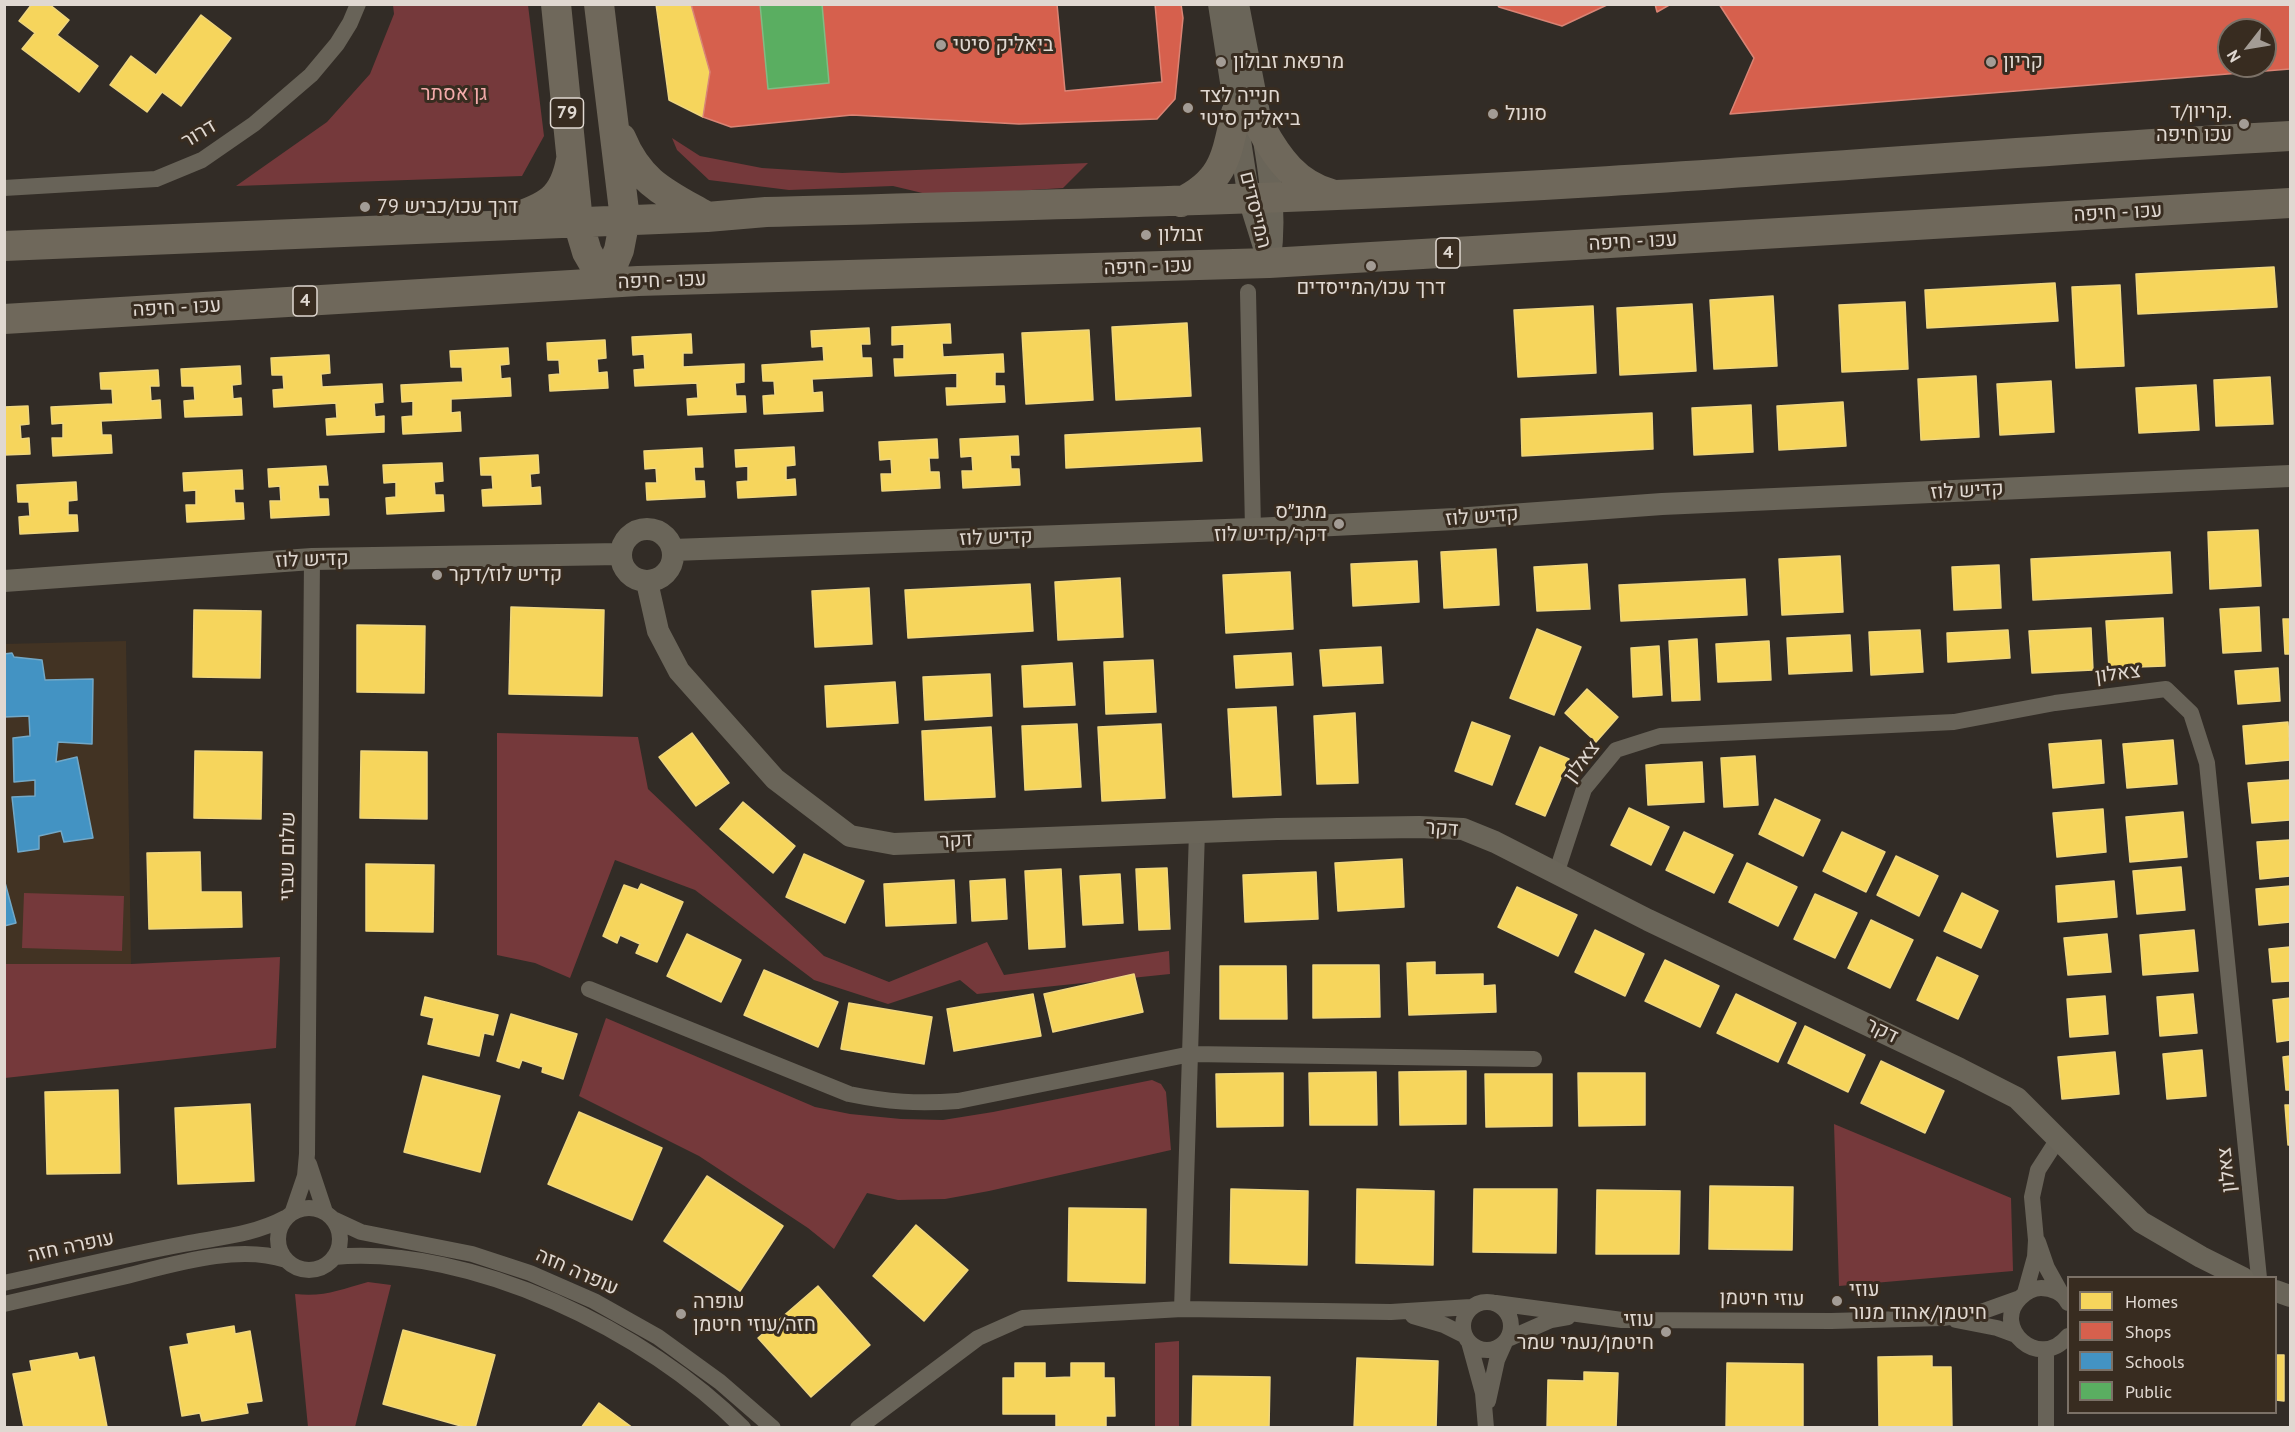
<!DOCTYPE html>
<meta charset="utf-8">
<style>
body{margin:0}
#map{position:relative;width:2295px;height:1432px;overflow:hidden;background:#322c26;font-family:"PT Sans",sans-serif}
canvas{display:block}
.frame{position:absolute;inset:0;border:6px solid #e0d8d1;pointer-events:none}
.legend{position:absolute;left:2067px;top:1276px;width:210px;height:138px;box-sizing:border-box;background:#382c20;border:2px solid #7b7167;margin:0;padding:8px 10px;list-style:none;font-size:18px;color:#e0d8d1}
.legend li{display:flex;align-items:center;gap:12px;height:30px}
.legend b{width:30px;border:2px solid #7b7167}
.north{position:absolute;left:2217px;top:18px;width:60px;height:60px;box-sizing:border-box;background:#382c20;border:2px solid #7b7167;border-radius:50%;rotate:239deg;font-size:16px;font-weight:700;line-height:24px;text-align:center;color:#e0d8d1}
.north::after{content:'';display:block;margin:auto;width:21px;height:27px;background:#a39c95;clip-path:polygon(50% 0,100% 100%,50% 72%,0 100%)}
</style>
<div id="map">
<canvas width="2295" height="1432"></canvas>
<div class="frame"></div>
<ul class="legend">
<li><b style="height:16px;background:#f6d55c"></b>Homes</li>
<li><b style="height:16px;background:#d6604d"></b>Shops</li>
<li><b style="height:16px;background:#4393c3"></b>Schools</li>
<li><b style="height:16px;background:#5aae61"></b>Public</li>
</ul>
<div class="north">N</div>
</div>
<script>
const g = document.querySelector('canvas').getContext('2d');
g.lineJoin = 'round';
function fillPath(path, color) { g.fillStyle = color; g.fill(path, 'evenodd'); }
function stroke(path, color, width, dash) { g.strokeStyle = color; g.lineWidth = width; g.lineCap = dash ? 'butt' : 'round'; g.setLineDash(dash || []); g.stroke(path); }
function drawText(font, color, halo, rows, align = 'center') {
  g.font = font + ' "PT Sans",Heebo,sans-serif'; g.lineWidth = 6; g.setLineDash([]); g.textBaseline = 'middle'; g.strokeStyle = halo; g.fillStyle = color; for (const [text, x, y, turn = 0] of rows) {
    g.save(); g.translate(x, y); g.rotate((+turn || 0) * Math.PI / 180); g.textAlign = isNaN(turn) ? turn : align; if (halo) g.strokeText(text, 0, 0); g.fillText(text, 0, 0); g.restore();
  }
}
const built = new Path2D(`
 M126,641l5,323h-126l-1,-320z`);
const green = new Path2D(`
 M393,5h135l16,131 -22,40 -286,10 91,-64 43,-48 24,-60z
 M672,138l28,18 62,12 80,5 246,-10 -25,25 -128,8 -42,-10 -104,4 -80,-10 -32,-30z
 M497,733l141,4 10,52 176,167 65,26 98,-40 17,33 165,-24 1,23 -193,20 -17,-14 -72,24 -74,-24 -119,-90 -80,-30 -45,118 -35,-15 -38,-8z
 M24,893l100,3 -2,55 -100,-3z
 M280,957l-4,91 -271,30v-114h126z
 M606,1018l209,89 35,7 51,5 42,1 50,-8 159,-32 9,4 5,8 5,58 -182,41 -44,8 -47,1 -31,-7 -33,56 -26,-21 -109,-72 -120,-60z
 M1834,1124l177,74 2,73 -174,15z
 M368,1282l23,3 -36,142h-47l-13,-133c30,3 44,-4 73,-12z
 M1179,1341v86h-24v-84z`);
const homes = new Path2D(`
 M32,4h17l20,16 -12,15 41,31 -19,26 -57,-43 13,-16 -16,-12z
 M656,4h35l19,68 -7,45 -34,-17z
 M201,15l30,23 -50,68 -19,-14 -15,20 -37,-27 21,-29 25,19z
 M2274,267l3,40 -139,7 -2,-40z
 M2055,283l3,38 -131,7 -2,-38z
 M2120,285l4,81 -48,2 -4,-81z
 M1773,296l4,70 -63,3 -4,-69z
 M1905,302l3,67 -66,3 -3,-67z
 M1692,304l4,67 -76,4 -3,-67z
 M1593,306l3,67 -78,4 -4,-67z
 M1187,323l4,73 -75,4 -4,-73z
 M950,324l1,19h-9l1,14 60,-3 1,18h-9v14h9l1,16 -58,3 -1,-17h11v-15l-62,3 -1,-17h10v-15l-12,1v-18z
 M869,328l1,16h-9l1,14h9l1,18 -60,3 1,14 9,-1 1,19 -59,3 -1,-18 12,-1 -1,-14h-11l-1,-16 62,-4 -1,-15 -11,1 -1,-16z
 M1089,330l4,70 -67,4 -4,-71z
 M691,334l1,19h-9v14l61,-3v18l-9,1 1,13h9l1,16 -58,3 -1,-16 11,-1 -1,-15 -62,3 -1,-16 11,-1 -1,-15 -11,1 -1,-18z
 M605,340l1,18 -9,1 1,14 9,-1 1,16 -58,3 -1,-16 11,-1 -1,-14h-11l-1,-17z
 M508,348l1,16 -9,1 1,14 9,-1 1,18 -60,3v14l9,-1 1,19 -58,3 -1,-17 11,-1v-15l-11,1 -1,-17 62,-3 -1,-15h-11l-1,-16z
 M329,355l1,18 -9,1 1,13 60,-3 1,18 -9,1 1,14 9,-1v16l-57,3 -1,-16 11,-1 -1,-15 -62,4 -1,-17 11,-1 -1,-14h-11l-1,-17z
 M240,366l1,18 -9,1 1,14 8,-1 1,17 -57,2 -1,-16 11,-1 -1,-14h-12l-1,-17z
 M158,370l1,16h-9l1,15 9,-1 1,18 -60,3 1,14h9l1,18 -59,3 -1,-18h11v-15l-11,1 -1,-17 62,-3 -1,-15h-11l-1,-16z
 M1976,376l3,61 -58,3 -3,-61z
 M2270,377l3,47 -57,2 -2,-46z
 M2051,381l3,51 -54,3 -3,-51z
 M2196,385l3,45 -60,3 -3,-45z
 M1843,402l3,44 -67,4 -2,-44z
 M1751,405l2,47 -59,3 -2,-47z
 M28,406l1,18 -9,1 1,14 8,-1 1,16 -26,1v-48z
 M1652,413l1,36 -131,7 -1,-37z
 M1200,428l2,33 -136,7 -1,-33z
 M1018,436l1,19h-9l1,14h8l1,16 -57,3 -1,-17h11l-1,-15 -11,1 -1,-18z
 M937,439l1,19h-9l1,14h9l1,16 -58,3 -1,-17h11l-1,-15 -11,1 -1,-18z
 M794,447l1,18 -9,1v14l9,-1 1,16 -58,3 -1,-16 11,-1v-15l-12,1 -1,-17z
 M702,448l1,19h-9l1,14h9l1,16 -58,3 -1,-17h11l-1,-15 -11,1 -1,-18z
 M538,455l1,18 -9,1 1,14 9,-1 1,17 -58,2 -1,-16 11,-1 -1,-14h-11l-1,-17z
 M442,463l1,18 -9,1 1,13h8l1,16 -57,3 -1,-16 10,-1v-15l-12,1 -1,-18z
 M326,466l2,19h-10l1,14h9l1,16 -58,3 -1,-17h11l-1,-15 -11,1 -1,-18z
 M242,470l1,19h-9l1,14h8l1,16 -57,3 -1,-17h10v-15l-12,1 -1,-18z
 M76,482l1,18 -9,1v14h9l1,16 -58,3 -1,-17 11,-1 -1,-14h-11l-1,-17z
 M2258,530l3,56 -51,3 -2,-57z
 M1496,549l3,56 -55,3 -3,-56z
 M2170,552l2,41 -139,7 -2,-41z
 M1840,556l3,56 -61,3 -3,-56z
 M1417,561l2,41 -66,4 -2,-42z
 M1587,564l3,45 -53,2 -3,-44z
 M1999,565l2,43 -47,2 -2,-43z
 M1290,572l3,57 -67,4 -3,-58z
 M1120,578l3,59 -65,3 -3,-58z
 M1745,579l2,36 -126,6 -2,-36z
 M1030,584l3,47 -125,7 -3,-48z
 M869,588l3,56 -57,3 -3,-56z
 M511,607l93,3 -2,86 -93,-2z
 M2259,607l2,44 -38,2 -3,-44z
 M194,610l67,1 -1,67 -67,-1z
 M2163,618l2,48 -56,2 -3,-47z
 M2283,619h7v35h-5z
 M357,625l68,1 -1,67 -67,-1z
 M2091,628l2,42 -61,3 -3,-42z
 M1537,629l44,18 -27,68 -44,-17z
 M1920,630l3,42 -52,3 -2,-43z
 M2008,630l2,28 -62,4 -1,-29z
 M1850,635l2,36 -63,3 -2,-36z
 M1697,639l3,61 -28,1 -3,-60z
 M1769,641l2,39 -53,2 -2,-38z
 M1659,646l3,49 -29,2 -2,-49z
 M1381,647l2,36 -60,3 -3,-36z
 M1291,653l2,32 -57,3 -2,-32z
 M1153,660l3,52 -50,2 -2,-52z
 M1072,663l3,42 -51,2 -2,-41z
 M2278,668l2,33 -42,3 -3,-33z
 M990,674l2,42 -67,4 -2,-43z
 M895,682l3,41 -71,4 -2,-41z
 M1587,689l31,28 -22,25 -31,-29z
 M1276,707l5,88 -48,2 -5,-88z
 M1355,713l3,70 -41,1 -3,-68z
 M1472,722l38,14 -18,49 -37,-14z
 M2288,722l2,38 -44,4 -3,-38z
 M1077,724l4,63 -56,3 -3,-64z
 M1161,724l4,74 -63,3 -4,-74z
 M991,727l4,70 -70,3 -3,-69z
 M692,733l37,50 -33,23 -37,-49z
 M2101,740l3,43 -51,5 -4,-44z
 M2173,740l4,44 -50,4 -4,-44z
 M1540,747l29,12 -24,57 -29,-12z
 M195,751l67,1 -1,67 -67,-1z
 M361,751l66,1v67l-67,-1z
 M1755,756l3,49 -34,2 -3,-49z
 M1702,762l2,40 -56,3 -2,-40z
 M2290,780v40l-38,3 -4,-40z
 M1775,799l45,21 -17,36 -44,-22z
 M743,802l52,44 -22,27 -53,-44z
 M1629,808l40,19 -18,38 -40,-20z
 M2103,809l3,43 -49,5 -4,-44z
 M2183,812l4,45 -57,5 -4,-45z
 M1684,832l49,23 -19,38 -48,-23z
 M1842,832l43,20 -19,40 -43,-21z
 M2290,840v36l-30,3 -3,-37z
 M200,852l1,40h40l1,35 -93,2 -2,-76z
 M804,854l60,27 -19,42 -59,-26z
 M1896,856l42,20 -19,40 -42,-21z
 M1402,859l2,48 -66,4 -3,-48z
 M1747,863l50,24 -19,39 -49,-24z
 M366,864l68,1 -1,67 -67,-1z
 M2181,867l4,43 -48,4 -4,-43z
 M1167,868l3,61 -31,1 -3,-61z
 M1061,869l4,78 -36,2 -4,-78z
 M1316,872l2,47 -73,3 -2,-47z
 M1120,874l3,49 -40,2 -3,-49z
 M1005,879l2,40 -35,2 -2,-40z
 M954,880l2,43 -70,3 -2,-42z
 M2114,881l3,36 -59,5 -2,-36z
 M641,884l42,18 -26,60 -21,-9 4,-9 -20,-9 -3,8 -14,-7 21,-51 14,5z
 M2290,886v36l-31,3 -3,-36z
 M1517,887l60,28 -19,41 -60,-29z
 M1962,893l36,18 -17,37 -37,-17z
 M1815,894l42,19 -22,45 -41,-19z
 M1871,920l42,20 -23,48 -42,-20z
 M1595,930l49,24 -19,42 -50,-24z
 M2194,930l4,41 -55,4 -3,-40z
 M687,934l54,26 -20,42 -54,-26z
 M2107,934l4,38 -43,3 -4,-37z
 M2290,947v34l-18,1 -3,-33z
 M1937,957l41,19 -20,43 -41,-19z
 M1665,960l54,26 -19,41 -55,-26z
 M1435,962v13l48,-1v12l12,-1 1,27 -87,3 -2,-52z
 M1313,965h66l1,52 -67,1z
 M1220,966h66l1,53h-67z
 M764,970l74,32 -20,45 -74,-32z
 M1134,974l9,38 -90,20 -9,-38z
 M1033,994l8,42 -87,15 -7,-42z
 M1736,994l60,29 -18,39 -61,-29z
 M2193,994l4,39 -37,3 -3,-39z
 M2105,996l3,38 -38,3 -3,-38z
 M425,997l73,18 -5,20 -9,-2 -5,23 -51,-12 6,-26 -13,-3z
 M2290,998v42l-13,2 -4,-42z
 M849,1003l83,14 -8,47 -83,-15z
 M511,1014l66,20 -14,45 -21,-7 1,-5 -21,-7 -3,8 -22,-7z
 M1805,1026l60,29 -17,37 -60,-29z
 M2202,1050l4,46 -39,3 -4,-45z
 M2115,1052l4,42 -57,5 -4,-42z
 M2290,1056v34h-4l-3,-33z
 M1881,1061l63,30 -19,42 -64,-30z
 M1466,1071v53l-66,1 -1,-53z
 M1376,1072l1,53h-67l-1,-52z
 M1283,1073v53l-66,1 -1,-53z
 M1578,1073h67v52l-66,1z
 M1485,1074h67v52l-66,1z
 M423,1076l77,20 -20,76 -76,-20z
 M118,1090l2,83 -73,1 -2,-82z
 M250,1104l4,77 -76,3 -3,-76z
 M2285,1105h5v40h-2z
 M579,1112l83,36 -30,72 -84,-36z
 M707,1176l76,50 -43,65 -76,-50z
 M1710,1186l83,1 -1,63 -83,-1z
 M1231,1189l77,2 -1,74 -77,-2z
 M1357,1189l77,2 -1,74 -77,-2z
 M1474,1189h83l-1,64 -83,-1z
 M1597,1190l83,1 -1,63h-83z
 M1069,1208l77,1 -1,74 -77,-2z
 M916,1225l52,45 -44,51 -51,-45z
 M818,1286l52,59 -59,52 -53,-59z
 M234,1326l1,8 15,-3 12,70 -16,2 2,10 -46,8 -2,-8 -18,3 -12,-69 19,-3 -2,-10z
 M403,1330l92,25 -20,73h-7l-85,-24z
 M77,1353l2,7 15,-3 13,70 -83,1 -11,-54 19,-3 -2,-10z
 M2276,1355h8v46l-8,-1z
 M1932,1356v11h19l1,61h-73l-1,-71z
 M1357,1358l81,3 -2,67h-82z
 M1015,1363h30v15l26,-1v-14h33v15h10l1,38h-9v12h-50v-14h-53v-36h12z
 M1727,1363l76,1v64h-77z
 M1584,1372l34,1 -2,55h-69l1,-48 36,1z
 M1193,1376l77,1 -1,51h-77z
 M599,1403l34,25h-52z`);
const shops = new Path2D(`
 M691,4h490l2,14 -8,81 -18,20 -138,5 -167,-9 -121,12 -28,-10 7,-45z
 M1057,4h98l7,78 -97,9z
 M1497,4h112l-47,22 -63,-19z
 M1655,4h16l-14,8z
 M1719,4h571v65l-560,45 24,-56zM2229,30h36v36h-36z`);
const schools = new Path2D(`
 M12,653l2,4 28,3 3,20 48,-1 -1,65 -34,-2 -2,20 21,-5 16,81 -29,4 -3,-11 -22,5v13l-21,3 -6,-55 23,-1v-16l-21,2 -1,-44 17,-2 -1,-20 -25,1v-63z
 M4,879l12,44 -12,3z`);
const public = new Path2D(`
 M760,4h62l7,79 -61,6z`);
const street = new Path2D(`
 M4,188l152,-9 46,-19 52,-36 57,-49 26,-31 13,-21 8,-19
 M1248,292l5,237
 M1556,874l28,-85 32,-39 44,-14 294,-14 101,-19 111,-14 25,24 16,50 52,515
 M589,989l260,105c39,8 68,10 109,7l233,-47 343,5
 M309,1164l16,48
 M278 1239a31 31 0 1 1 62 0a31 31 0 1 1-62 0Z
 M293,1211l12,-35 2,-22 5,-595
 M333,1219l28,13 111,22 58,19 64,28 64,36 62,45 53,46
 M2038,1242l9,26 15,27
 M334,1257c138,-12 313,74 409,171
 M4,1283c60,-13 120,-28 180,-39 35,-7 69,-9 101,-26
 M2025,1293l10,-36 1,-17 -4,-43 6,-27 20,-31
 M1463 1326a24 24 0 1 1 48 0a24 24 0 1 1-48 0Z
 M1496,1303l126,17 209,1 112,-3 38,-6 39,-14
 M2068,1303c-5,-10 -16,-15 -27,-15 -8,0 -15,4 -21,10 -29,29 19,74 48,38
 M4,1304c38,-9 76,-17 114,-26 50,-12 118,-35 168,-18
 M1182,1309l15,-478
 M1413,1316l31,9 20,10
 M1956,1320l41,8 19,7
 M1508,1339l43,-19 17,-3
 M1469,1342l14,51 3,35
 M1488,1401l9,-41 8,-18
 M858,1428l120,-90 45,-20 159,-9 209,3 80,-5
 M2046,1428v-78`);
const secondary = new Path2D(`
 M1219,4l30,195 20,64
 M1238,4c7,37 14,73 21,109 9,48 18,97 11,146
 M621 555a26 26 0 1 1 52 0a26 26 0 1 1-52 0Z
 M673,550l580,-21 202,-10 207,-15 628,-28
 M4,581l308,-22 308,-5
 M647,582l11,49 21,40 96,108 75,57 44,8 383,-15 142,-2 44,2 32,13 153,78 312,149 57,29 124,124 60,35 42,21
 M2276,1291l14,5`);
const highway = new Path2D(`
 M556,4l22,218 9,30 18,31
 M599,4l26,215 -6,31 -14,33
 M1261,128c17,31 35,56 70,66
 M621,138c18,44 44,55 83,77
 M1181,202c43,-21 45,-45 55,-89
 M511,219c36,-12 53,-20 60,-59
 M4,246l703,-29 59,-5c276,-7 552,-13 828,-30 232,-14 464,-34 696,-46
 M4,319l634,-38 631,-18 1021,-60`);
const markers = [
 [941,45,6,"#a39c95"],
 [1221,62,6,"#a39c95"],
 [1991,62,6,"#a39c95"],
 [1188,108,6,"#a39c95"],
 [1493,114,6,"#a39c95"],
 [2244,124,6,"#a39c95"],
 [365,207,6,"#a39c95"],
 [1146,235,6,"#a39c95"],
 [1371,266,6,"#a39c95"],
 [1339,524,6,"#a39c95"],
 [437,575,6,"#a39c95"],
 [1837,1301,6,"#a39c95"],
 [681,1314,6,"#a39c95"],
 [1666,1332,6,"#a39c95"]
];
const shields = [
 [567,113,33],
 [1448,253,24],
 [305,301,24]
];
const shieldNames = [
 ["79",567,113],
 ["4",1448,253],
 ["4",305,301]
];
const poiNames = [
 ["ביאליק סיטי",953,45],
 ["מרפאת זבולון",1233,62],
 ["קריון",2003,62],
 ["חנייה לצד",1200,96],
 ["ביאליק סיטי",1200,119],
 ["קריון/ד.",2232,112,"right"],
 ["עכו חיפה",2232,135,"right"],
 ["סונול",1505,114],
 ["דרך עכו/כביש 79",377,207],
 ["זבולון",1158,235],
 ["דרך עכו/המייסדים",1371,288,"center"],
 ["מתנ״ס",1327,512,"right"],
 ["דקר/קדיש לוז",1327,535,"right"],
 ["קדיש לוז/דקר",449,575],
 ["עוזי",1849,1290],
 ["חיטמן/אהוד מנור",1849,1313],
 ["עופרה",693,1302],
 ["חזה/עוזי חיטמן",693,1325],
 ["עוזי",1654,1320,"right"],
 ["חיטמן/נעמי שמר",1654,1343,"right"]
];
const parkNames = [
 ["גן אסתר",454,94]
];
const streetNames = [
 ["דרור",199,134,-31],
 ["המייסדים",1255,210,76],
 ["עכו - חיפה",2118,213,-3],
 ["עכו - חיפה",1633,242,-3],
 ["עכו - חיפה",1148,267,-2],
 ["עכו - חיפה",662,281,-2],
 ["עכו - חיפה",177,308,-3],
 ["קדיש לוז",1967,491,-3],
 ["קדיש לוז",1482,517,-4],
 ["קדיש לוז",996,538,-2],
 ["קדיש לוז",312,560,-2],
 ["צאלון",2118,674,-7],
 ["צאלון",1582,762,-53],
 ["דקר",1442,829,4],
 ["דקר",956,841,-3],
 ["שלום שבזי",288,856,-89],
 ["דקר",1882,1031,26],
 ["צאלון",2227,1170,-96],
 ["עופרה חזה",71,1247,-12],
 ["עופרה חזה",577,1272,24],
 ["עוזי חיטמן",1762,1299,1]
];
fillPath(built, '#423323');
fillPath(green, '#75393b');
fillPath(homes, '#f6d55c');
stroke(homes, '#efd67f', 1.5);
fillPath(shops, '#d6604d');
stroke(shops, '#d98475', 1.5);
fillPath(schools, '#4393c3');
stroke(schools, '#72a8c7', 1.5);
fillPath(public, '#5aae61');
stroke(public, '#82bb83', 1.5);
stroke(street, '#686358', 16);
stroke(secondary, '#6a6559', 22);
stroke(highway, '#6f685b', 30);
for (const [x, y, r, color] of markers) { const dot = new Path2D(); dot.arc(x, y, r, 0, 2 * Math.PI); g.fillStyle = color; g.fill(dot); stroke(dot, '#382c20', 2); }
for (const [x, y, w] of shields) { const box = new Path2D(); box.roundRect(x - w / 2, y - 15, w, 30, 4.5); g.fillStyle = '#382c20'; g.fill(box); stroke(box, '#e0d8d1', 1.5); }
drawText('bold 18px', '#e0d8d1', null, shieldNames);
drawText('20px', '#e0d8d1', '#382c20', poiNames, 'left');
drawText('20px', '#f4abab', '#382c20', parkNames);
drawText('20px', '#e0d8d1', '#382c20', streetNames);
</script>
